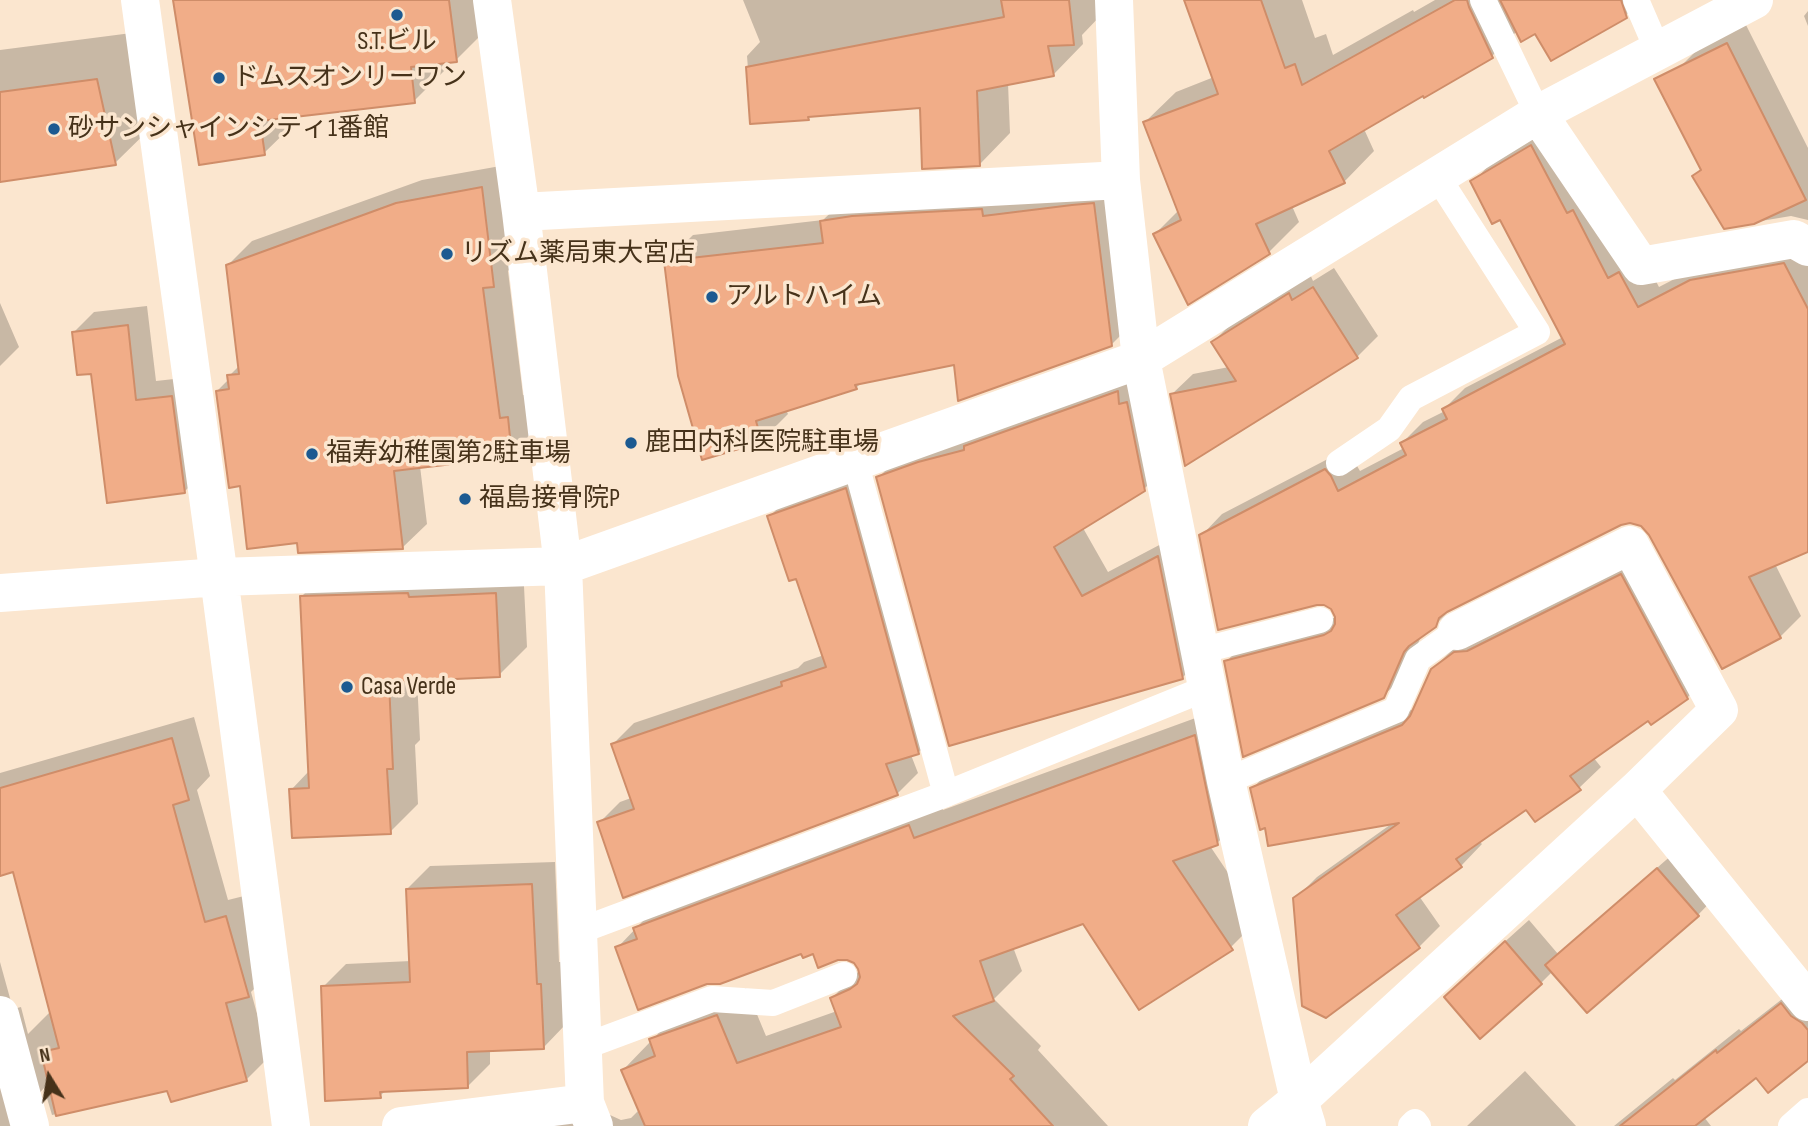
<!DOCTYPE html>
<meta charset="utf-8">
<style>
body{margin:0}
#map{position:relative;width:1808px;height:1126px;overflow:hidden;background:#fbe6cf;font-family:"Sofia Sans Condensed",sans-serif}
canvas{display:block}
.north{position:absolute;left:14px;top:1042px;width:70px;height:70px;-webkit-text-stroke:5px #fbe6cf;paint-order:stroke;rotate:349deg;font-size:19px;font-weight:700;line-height:28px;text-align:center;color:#46321a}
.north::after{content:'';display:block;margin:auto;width:24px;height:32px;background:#46321a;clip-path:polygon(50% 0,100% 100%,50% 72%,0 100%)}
</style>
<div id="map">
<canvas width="1808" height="1126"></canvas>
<div class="north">N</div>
</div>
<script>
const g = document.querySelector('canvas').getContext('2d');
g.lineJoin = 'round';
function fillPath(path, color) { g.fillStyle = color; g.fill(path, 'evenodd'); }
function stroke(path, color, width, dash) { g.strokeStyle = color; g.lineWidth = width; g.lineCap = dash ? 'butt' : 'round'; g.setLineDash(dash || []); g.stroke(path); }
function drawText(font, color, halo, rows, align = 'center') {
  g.font = font + ' "Sofia Sans Condensed","Noto Sans JP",sans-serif'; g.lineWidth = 7; g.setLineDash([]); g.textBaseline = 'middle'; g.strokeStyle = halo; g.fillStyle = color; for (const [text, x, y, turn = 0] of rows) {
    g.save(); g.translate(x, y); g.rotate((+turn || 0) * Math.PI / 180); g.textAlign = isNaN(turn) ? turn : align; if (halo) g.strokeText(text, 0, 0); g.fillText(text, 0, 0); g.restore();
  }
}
const shadow = new Path2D(`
 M175,0h307l4,30 -30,30 -13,2 1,9 -30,30 -121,14 2,8 -31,30z
 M743,0h360l1,12 -22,23 1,9 -30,31 -45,8 2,50 -30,31 -59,-58 -110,9 -3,3 -56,4 -5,-66 13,-14z
 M1186,0h116l13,38 11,-4 7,21 80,-45 1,2 21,-12h206l-18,18 -87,13h-19l-25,25 -68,40 -1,-2 -59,35 10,22 -30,31 -52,24 7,16 -30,30 -114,-18 24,-24 -34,-88 31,-30 38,-15z
 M1808,11v15l-4,-10z
 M1746,25l62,123v72l-17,-4 -66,11 -31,-51 8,-8 -24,-99 19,-19z
 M147,31l18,83 -50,49 -115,17v-130z
 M1553,125l88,127 18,35 54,-28 95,-17v308l-33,14 26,52 -21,21 -129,-103 -9,-9 -11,-4 -11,3 -166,82 -19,19 -13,9 -17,41 -22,21 -157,-34 21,-22 90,-23 -5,-10 -131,-71 21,-22 125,-65 13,22 44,-23 -2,-5 21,-21 22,-11 -1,-2 21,-21 98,-51 -62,-120 -28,-35 21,-22z
 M506,165l11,96 -9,10 15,124 9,-1 4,38 -24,24 -92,10 7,58 -24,23 -104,-6 -57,-57 -25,-93 12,-12v-3l11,-11 -12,-100 24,-24 170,-61z
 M1100,179l38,139 -27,27 -156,17 -93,20 -6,6 -70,22 2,4 -27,27 -95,-179 27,-27 130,-15 26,-25z
 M1334,268l44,68 -21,21 -171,106 -14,-69 21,-20 36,-7 -16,-25 21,-21 76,-47 3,7z
 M0,303l19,44 -19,19z
 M147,306l9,75 36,-4 12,95 -19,19 -92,-119 -19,-40 20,-20z
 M1143,366l27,97 -26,26 -61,39 25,44 76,-40 24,120 -26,26 -304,-200 26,-26z
 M867,468l72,264 -21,21 -7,2 7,18 -21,21 -298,29 21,-21 11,-4 -18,-54 21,-21 164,-55 6,-6 20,-7 -27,-78 -28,-60 21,-21z
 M1642,554l66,123 -21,21 -39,21 -55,38 8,10 -22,21 -52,19 -48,34 3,3 -21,22 -42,30 21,30 -21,21 -124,-48 22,-22 77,-55 -128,4 -14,-37 21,-22 143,-59 16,-38 22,-22z
 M523,566l4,81 -28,28 -82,4 3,61 -5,5 3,59 -28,28 -99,-42 18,-19 -8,-174 28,-28z
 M1223,708l23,107 -29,28 -7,3 43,64v15l-29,29 -141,-32 -70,25 9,24 -28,28 47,47 -3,4 70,76h-590l92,-11 11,5 10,-2 9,-9 -17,-39 57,-59 66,-23 20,48 71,-25 -5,-13 28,-28 -5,-8 -41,-10 -197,-4 47,-49 274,-102 5,13z
 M194,717l16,59 -13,14 31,110 20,-5 22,78 -19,19 18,65 -22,22 -75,21 -3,-12 -117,27 -8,-27 -8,9 -16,29h-20v-164l13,47 8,-2 7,27 24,-24 -38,-140 -14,4v-101z
 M1681,847l39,45 -22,23 -145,56 -12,12 -72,-9 60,-54 29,34z
 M555,862l4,100h5l2,62 -22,23 -54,2v15l-23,23 -81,3 -6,6 -57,-109 23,-23 65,-3 -4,-72 23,-23z
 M1804,982l4,5v48l-104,82 7,9h-97l59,-48 2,2 64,-51 2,2z
 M1525,1071l51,55h-109z`);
const building = new Path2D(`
 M173,0h276l8,62 -46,5 4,36 -155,18 5,34 -66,10z
 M1001,0h68l5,45 -26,1 6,30 -77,15 3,75 -58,3 -2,-61 -112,9 1,3 -59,4 -4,-57 258,-50z
 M1184,0h77l24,68 10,-4 7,21 153,-85h12l2,7 24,51 -69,40 -1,-2 -94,55 16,32 -89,41 14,30 -82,51 -35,-71 28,-14 -38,-98 75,-28z
 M1500,0h121l6,18 -76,43 -16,-27 -14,8z
 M1727,43l79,157 -52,24 -30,5 -32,-53 9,-6 -47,-91z
 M97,79l19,86 -116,17v-90z
 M1531,145l36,68 6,-3 35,68 11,-6 19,35 52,-27 94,-17 24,46v243l-59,25 32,61 -59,31 -73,-134 -8,-9 -11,-3 -9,2 -174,87 -8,6 -3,9 -27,19 -5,6 -20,46 -141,59 -19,-96 100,-26 7,-4 4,-7v-7l-4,-8 -7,-4h-7l-99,25 -19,-95 126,-66 6,7 7,15 68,-36 -6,-12 47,-24 -5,-10 123,-65 -65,-124 -8,4 -22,-43z
 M482,187l12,100 -11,1 17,130 8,-1 4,40 -118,14 9,78 -105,4 -1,-10 -50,6 -7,-63 -11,2 -13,-97 13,-2 -2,-14 12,-1 -13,-109 170,-62z
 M1094,203l18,143 -154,55 -4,-36 -99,20 2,4 -101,32 6,21 -60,18 -24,-84 -14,-115 159,-18 -3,-22 32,-5 130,-7 1,7 89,-11z
 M1313,287l45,71 -173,108 -15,-72 66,-13 -25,-39 78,-49 3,7z
 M128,325l8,75 36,-4 13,97 -78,10 -16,-129 -14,1 -5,-43z
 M1118,391l1,13 8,-2 18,89 -91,56 28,49 76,-40 25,123 -234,67 -73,-269 42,-15 46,-12v-4z
 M846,488l73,266 -33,10 12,31 -275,103 -26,-76 37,-13 -23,-65 171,-58 -1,-4 45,-15 -30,-88 -7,2 -22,-65z
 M1621,574l67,125 -37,26 -3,-4 -78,55 11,14 -46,32 -9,-12 -70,49 6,8 -66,48 24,33 -94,70 -24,-12 -9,-108 106,-75 -131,23 -3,-18 -5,2 -10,-42 152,-63 8,-9 21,-47 23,-17 13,-1z
 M408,593l1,4 87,-4 4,84 -111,5 4,87h-6l4,65 -99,4 -3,-49 20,-1 -9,-192z
 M1195,735l23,110 -45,16 60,89 -94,60 -56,-86 -103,37 14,40 -41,15 61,60 -4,3 43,47h-408l-24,-56 34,-14 -6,-17 68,-24 20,48 104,-36 -11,-29 20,-9 7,-5 3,-7 -2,-8 -4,-6 -7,-3h-9l-20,8 -5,-14 -10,4 -2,-4 -81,30h-13l-69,26 -23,-63 22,-8 -4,-11 276,-103 5,13z
 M172,738l17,62 -16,5 32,117 21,-6 23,81 -23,6 21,78 -76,21 -4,-11 -111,25 -15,-64 18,-4 -46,-176 -13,4v-88z
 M1657,868l42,48 -112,97 -42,-48z
 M532,884l5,100h4l3,65 -77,3 1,36 -88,4 1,6 -56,3 -4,-115 89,-4 -4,-93z
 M1505,941l37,43 -62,55 -36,-42z
 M1781,1003l10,13 11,7 6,7v31l-40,32 -12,-15 -61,48h-75l96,-76 1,3z`);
const service = new Path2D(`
 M1483,0l55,114
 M1636,0l22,51
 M855,461l91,333
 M1339,463l50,-34 22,-31 126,-66 -100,-156
 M1200,651l120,-31
 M1226,781l170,-71 22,-51 39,-28
 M579,931l367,-137 261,-106
 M583,1047l129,-48 61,4 71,-28
 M1411,1126l4,-4 3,4
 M1791,1126l17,-15`);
const minor = new Path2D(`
 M140,0l79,577 72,549
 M492,0l29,212 42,354 22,537 9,23
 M1114,0l7,180 20,179 85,422 73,319 8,26
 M1538,114l103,152 153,-27 14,8
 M521,212l600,-32
 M0,593l219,-16 344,-11 578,-207 397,-245 216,-114
 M1637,790l171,212
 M0,1015l30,111
 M401,1126l184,-23
 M1267,1126l32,-26 338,-310 82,-80 -89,-165 -173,86`);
const markers = [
 [397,15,7,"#1c5a91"],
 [219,78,7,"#1c5a91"],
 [54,129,7,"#1c5a91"],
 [447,254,7,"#1c5a91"],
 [712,297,7,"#1c5a91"],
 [631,443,7,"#1c5a91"],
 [312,454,7,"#1c5a91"],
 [465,499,7,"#1c5a91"],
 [347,687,7,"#1c5a91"]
];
const poiNames = [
 ["S.T.ビル",397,42,"center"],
 ["ドムスオンリーワン",233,78],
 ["砂サンシャインシティ1番館",68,129],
 ["リズム薬局東大宮店",461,254],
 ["アルトハイム",726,297],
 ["鹿田内科医院駐車場",645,443],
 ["福寿幼稚園第2駐車場",326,454],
 ["福島接骨院P",479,499],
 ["Casa Verde",361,687]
];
fillPath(shadow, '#0003');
fillPath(building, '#f1ad88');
stroke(building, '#cf8d69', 2);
stroke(service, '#fff', 26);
stroke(minor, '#fff', 38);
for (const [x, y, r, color] of markers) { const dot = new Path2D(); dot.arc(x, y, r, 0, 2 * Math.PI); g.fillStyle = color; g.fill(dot); stroke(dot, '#fbe6cf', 2.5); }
drawText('26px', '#46321a', '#fbe6cf', poiNames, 'left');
</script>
